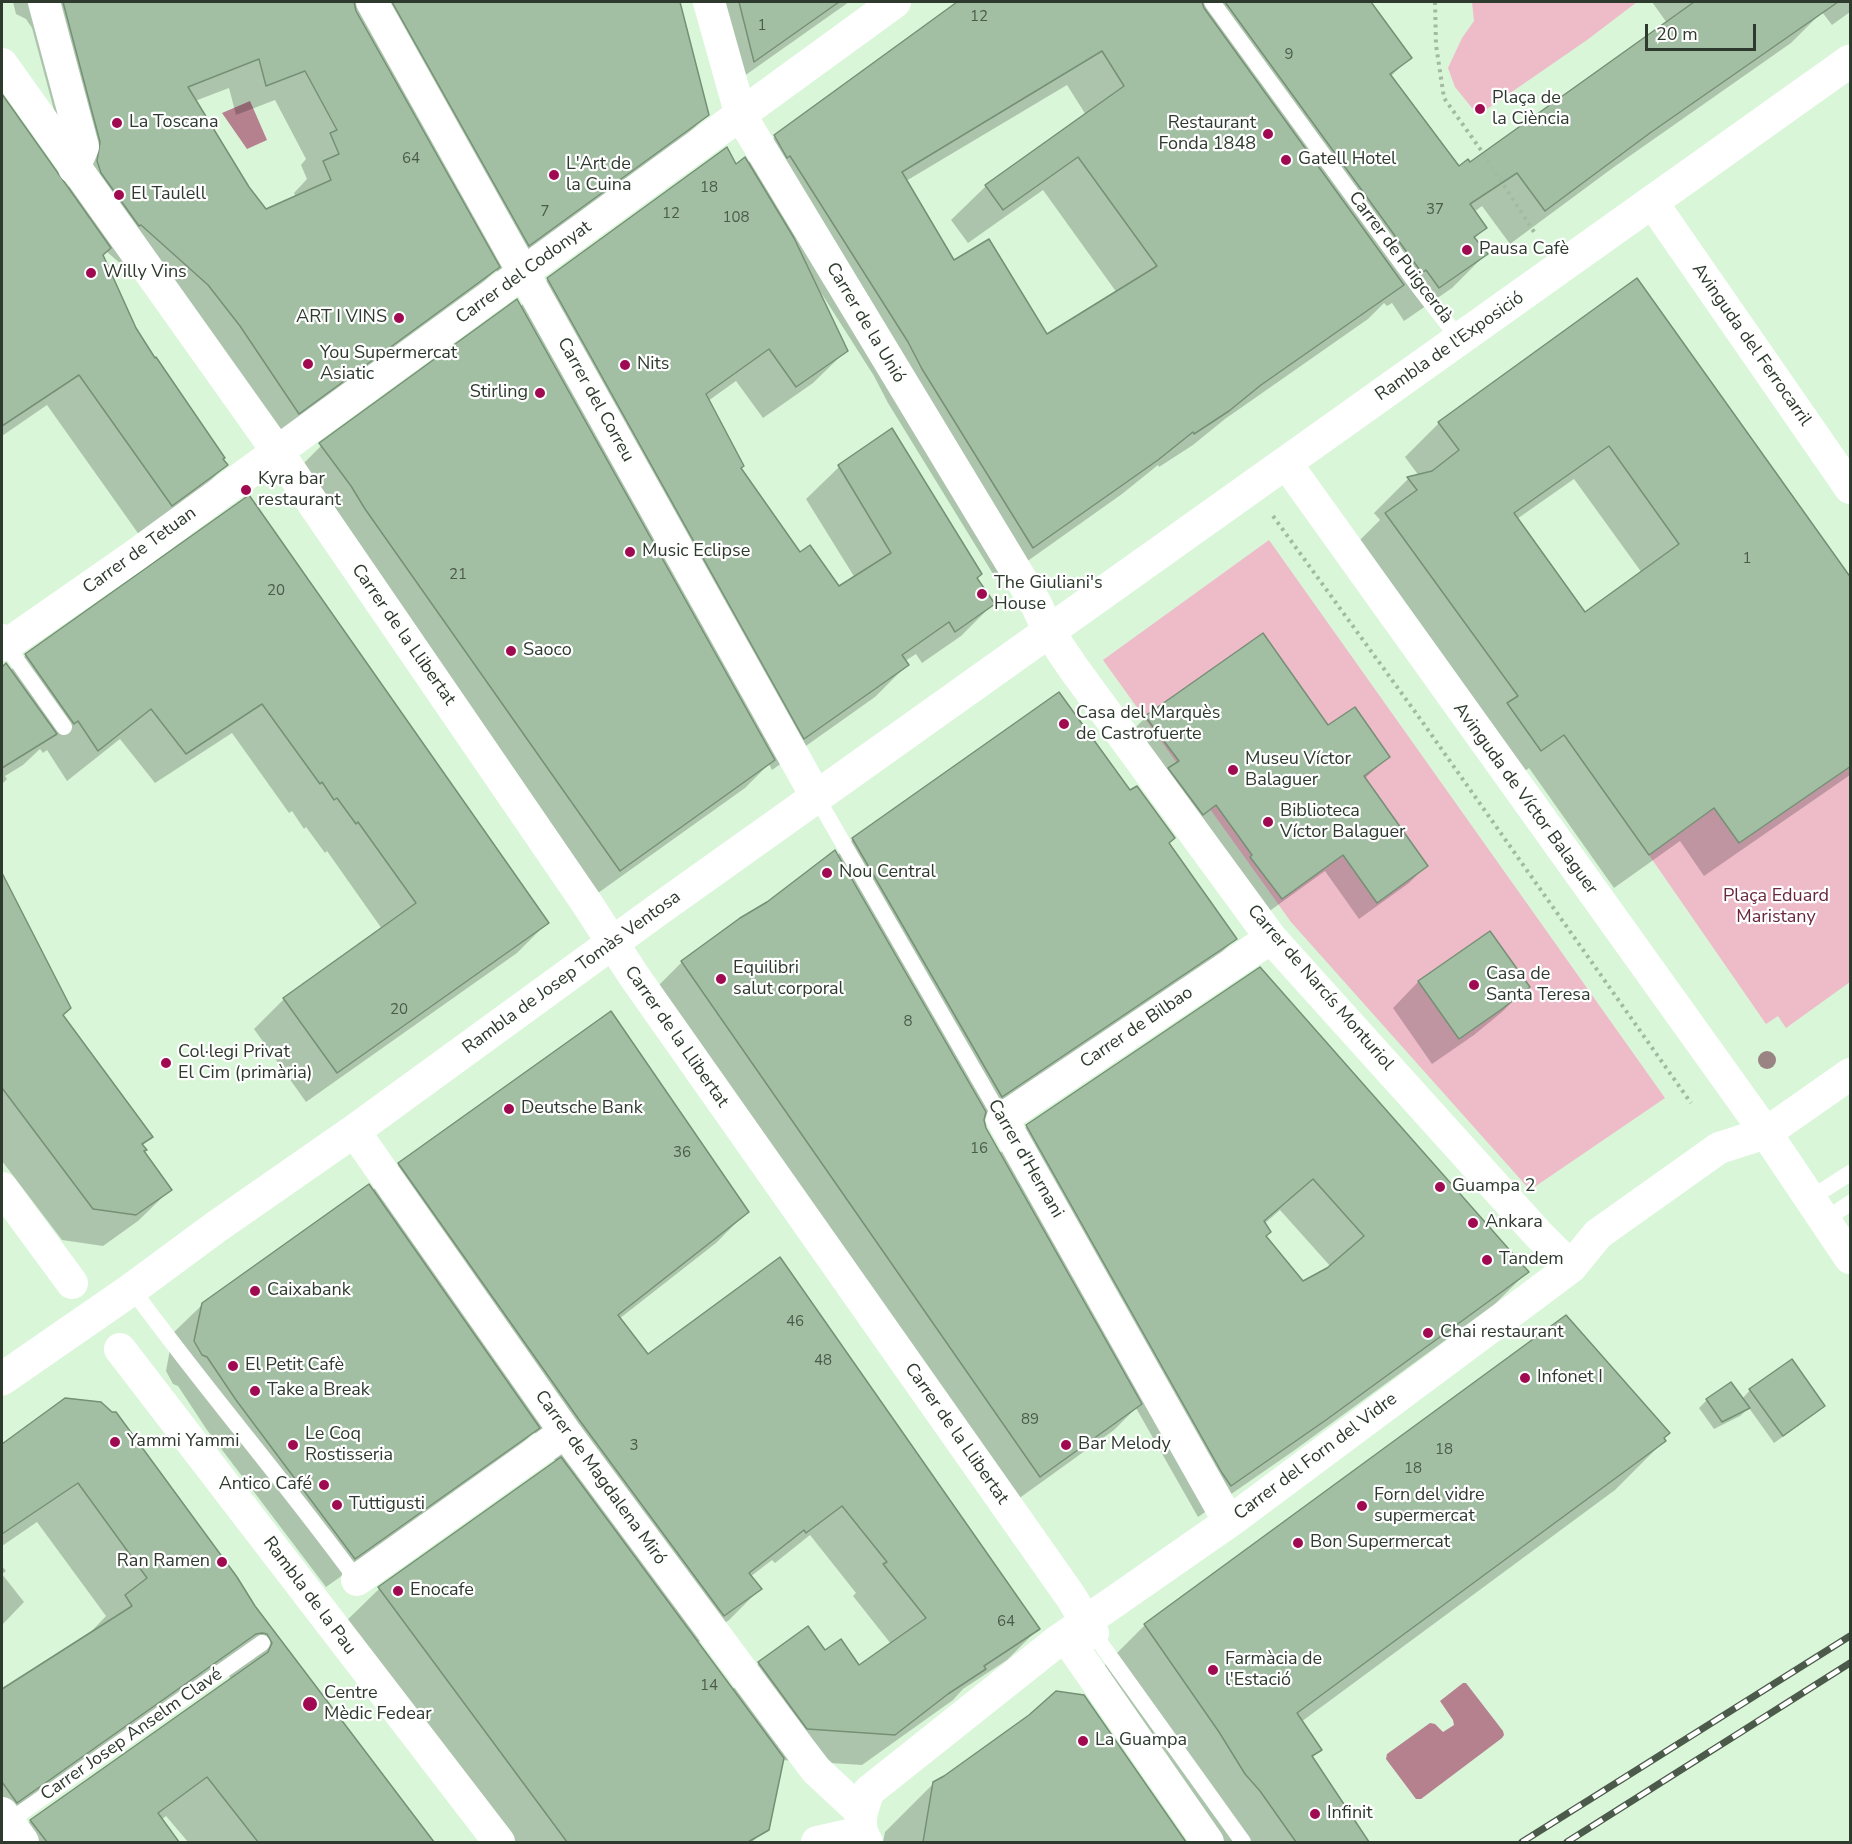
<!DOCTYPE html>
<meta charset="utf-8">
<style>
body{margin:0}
#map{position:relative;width:1852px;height:1844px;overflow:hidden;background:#d9f6d8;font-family:"Nunito Sans",sans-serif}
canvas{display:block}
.frame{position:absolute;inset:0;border:3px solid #2e3a2e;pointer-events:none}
.scale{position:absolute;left:1645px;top:24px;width:111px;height:27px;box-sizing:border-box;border:3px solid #2e3a2e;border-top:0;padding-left:8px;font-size:18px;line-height:21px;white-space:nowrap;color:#2e3a2e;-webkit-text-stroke:4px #fff;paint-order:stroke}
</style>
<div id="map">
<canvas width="1852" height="1844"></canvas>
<div class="frame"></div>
<div class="scale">20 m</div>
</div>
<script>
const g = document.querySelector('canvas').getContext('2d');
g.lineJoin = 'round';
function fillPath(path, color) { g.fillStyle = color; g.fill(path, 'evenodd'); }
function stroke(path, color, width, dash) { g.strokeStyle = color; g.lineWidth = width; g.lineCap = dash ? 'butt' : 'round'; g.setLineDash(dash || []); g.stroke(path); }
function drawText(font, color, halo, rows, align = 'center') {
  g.font = font + ' "Nunito Sans",sans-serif'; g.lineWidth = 4.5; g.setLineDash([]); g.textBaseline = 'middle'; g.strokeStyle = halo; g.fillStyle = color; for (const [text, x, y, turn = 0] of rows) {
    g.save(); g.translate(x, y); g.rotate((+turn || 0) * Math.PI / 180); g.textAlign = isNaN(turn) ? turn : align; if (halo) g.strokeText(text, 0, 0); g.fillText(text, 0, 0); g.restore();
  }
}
const green = new Path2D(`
 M1472,2h165l-50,38 -100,69 -15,-1 -17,-21 -7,-19 14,-30 12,-17z
 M1269,540l396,558 -135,92 -239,-268 -188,-262z
 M1850,766v216l-64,46 -8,-12 -12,8 -117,-169 65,-47 25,35z`);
const water = new Path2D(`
 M250,101l17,39 -20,9 -25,-36z
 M1463,1683h3l37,48 1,4 -2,3 -81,61h-5l-30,-40 1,-5 43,-31 5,1 8,8 11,-7 -1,-5 -13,-19z`);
const shadow = new Path2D(`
 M13,2h526l13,21 18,-12 -5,-9h113l29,113 -30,30 -178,130 -3,-5 -28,27 -200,146 -89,-128 -73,-64 -5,5 33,73 92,136 -32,32 -54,39 -93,-131 -45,31v-339l66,93 3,-17 -39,-145 -6,-9 -10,-5zM229,88l7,27 39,-15 31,59 -5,6 6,14 -13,14 2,4 -30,14 -18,-23 -53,-87z
 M700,2h149l-126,89z
 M959,2h410l42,55 -21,20 68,91 12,-4 197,-141 -15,-21h198v10l-18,13 -10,-13 -31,31 -177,124 -104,77 -28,-38 -8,6 11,16 -11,11 12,15 -34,34 -48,33 -12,-18 -5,3 -3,-3 -16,16 -143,100 -32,26 -34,22 -1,-2 -36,29 -124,88 -110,-179 -14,-27 -56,-88 -2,1 30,62 -33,32 -50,35 -27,-37 -28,20 32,67 60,86 38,35 17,-11 -49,-79 33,-32 53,-37 83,149 18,25 -32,32 -39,27 -6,-9 -11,7 2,4 -32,32 -103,73 -3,-6 -24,24 -154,110 -298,-424 28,-28 196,-145 3,6 28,-28 188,-113 11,-2 28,-27zM1067,85l19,30 -100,71 -35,34 17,23 75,-53 74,103 -70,43 -93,-74 -48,-81z
 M1637,280l213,301v194l-146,101 -24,-35 -66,47 -85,-120 -22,16 -155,-236 28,-28 -6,-7 34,-34 11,-3 -14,-19 34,-34zM1574,479l68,94 -58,41 -67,-95z
 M249,497l298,426 -30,30 -211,149 -52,-73 30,-30 98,-70 -55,-78 -2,2 -19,-26 -2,2 -12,-18 -3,2 -57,-80 -77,50 -35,-44 -53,42 -20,-31 -4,3 -3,-4 -17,16 -18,11 2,3 -5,5v-116l4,-3 4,6 16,-16z
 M1146,717l181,11 61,29 -24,22 62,87 -17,17 -50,36 -34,-48 -61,44 -135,-181z
 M853,839l314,5 68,95 -31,31 -221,149 2,9 14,26 28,-28 232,-157 268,303 -32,32 -203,148 -94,65 -62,-109 -22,22 -100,72 -358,-514 26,-26 155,-106zM1280,1210l51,57 -28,16 -38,-47 -1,-12z
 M2,881l67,126 -7,8 89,122 -9,9 1,6 27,38 -32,31 -35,25 -41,-6 -60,-79z
 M1490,933l38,53 -26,26 -28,23 -42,29 -39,-56 25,-26z
 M399,1164l348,48 -31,31 -97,76 28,37 391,273 -31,31 -44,29 -10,11 -91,65 -80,-5 -14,67 -16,15h-249l-162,-216 38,-37 177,-127 -22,-30 -25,25 -183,130 -119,-157 -29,-44 -5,-2 -7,-13 7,-38 30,-29 169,-113zM810,1535l46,58 -3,3 38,48 -32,23 -35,-14 -65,10 -27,27 -35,-47 32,-23 31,-31 -10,-12 22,-17 3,3z
 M1750,1390l73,16 -8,8 -41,29 -25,-35 -9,8 -26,13 -15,-21 8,-8 35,-1z
 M65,1400l189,207 178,235h-244l-22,-26 -5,4 16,22h-168l21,-21 201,-142 -4,-6 -225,151v-133l84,-54 20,-21 -69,-94 -35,24v-100z
 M1663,1439l1,2 -49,49 -314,232 19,28 -8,7 53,83 -2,2h-150l-117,-168 49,-49z
 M2,1566l4,5 -4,3 22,28 -22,23z
 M1083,1696l103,146h-303l2,-10 49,-49z`);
const building = new Path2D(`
 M63,2h291l2,9 144,256 -201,147 -59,-88 -32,-41 -67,-60 -2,1 -38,-53 -4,-12 3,-19zM259,59l7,27 39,-15 32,59 -7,3 9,21 -16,7 8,19 -65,29 -17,-22 -61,-100z
 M392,2h288l29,113 -180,131z
 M739,2h100l-85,60z
 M957,2h245l2,6 200,277 -143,100 -32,26 -35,23 -1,-2 -35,28 -125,88 -111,-179 -14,-27 -118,-186 -3,2 -13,-23zM1102,51l22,35 -139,99 18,25 75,-53 79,109 -110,68 -58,-95 -35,21 -52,-88z
 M1225,2h146l41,56 -22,16 69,92 9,-7 2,3 224,-160h144l-188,131 -105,78 -28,-38 -47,31 17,24 -13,9 14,17 -49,34 -13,-18 -4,3z
 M2,94l109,154 -8,7 33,73 19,30 1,-1 69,101 -2,1 5,6 -56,41 -93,-131 -77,51z
 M727,147l9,17 9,-7 49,81 54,113 -52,36 -27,-38 -63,45 38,72 -3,2 59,84 10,-7 29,41 52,-33 -53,-88 54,-37 90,146 -5,4 18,26 -40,28 -6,-10 -47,33 7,10 -105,74 -257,-461z
 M1637,278l214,300v188l-112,77 -25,-35 -65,47 -85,-120 -23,16 -34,-48 11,-7 -133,-183 32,-23 -10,-13 25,-6 27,-21 -21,-28zM1609,446l70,98 -94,68 -71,-99z
 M517,299l258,461 -155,111 -255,-362 -14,-23 -32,-43z
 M249,495l300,428 -212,150 -54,-75 133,-95 -58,-81 -2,2 -19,-26 -3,2 -12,-18 -2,2 -58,-80 -76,50 -35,-45 -53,42 -20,-30 -4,3 -49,-70z
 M1263,633l65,92 27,-18 35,50 -26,19 64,90 -51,37 -34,-48 -61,44 -32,-42 2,-2 -36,-50 -13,10 -35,-47 11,-7 -34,-45z
 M6,663l51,71 -55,34v-101z
 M1059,692l71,98 7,-4 38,52 -6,5 68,96 -235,158 -150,-259z
 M835,850l151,262 -2,8 2,8 156,276 -102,73 -359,-516 59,-43 27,-16z
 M2,873l69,135 -8,7 90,122 -11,7 5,6 -3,1 28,39 -36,25 -43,-6 -91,-121z
 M1490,931l40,56 -28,22 -43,30 -41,-58z
 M1260,967l269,305 -203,148 -95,66 -9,-13 -196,-348zM1313,1179l51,57 -37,32 -24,13 -37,-45 5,-4 -7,-11z
 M611,1011l138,201 -131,103 30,39 132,-97 260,372 -56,37 2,3 -38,25 -53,41 -88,-6 -49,-67 50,-36 17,24 16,-11 18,26 67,-47 -43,-54 4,-2 -45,-56 -36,27 -2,-3 -55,43 13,16 -38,27 -144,-195 -182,-258z
 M369,1184l171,244 -185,131 -119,-159 -29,-43 -5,-2 -8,-14 8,-38z
 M1566,1315l104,118 -6,5 2,3 -369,272 25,37 -10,6 57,86h-73l-36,-51 -15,-17 -26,-42 -75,-108z
 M1792,1359l33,47 -42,30 -34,-47z
 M1731,1382l19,26 -28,14 -16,-23z
 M65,1398l36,4 11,10h4l121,165 18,29 179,236h-176l-51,-65 -49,36 21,29h-132l-17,-22 238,-168 4,-9 -5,-9 -5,-1 -6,1 -239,169 -15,-21v-93l130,-83 -7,-11 22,-17 -69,-95 -76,51v-90z
 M561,1457l223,301 -15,72 -21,12h-181l-189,-255z
 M1056,1691l28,4 102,147h-263l10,-60 11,-6 85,-61z`);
const path = new Path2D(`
 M1435,2l1,43 8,53 39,55 53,82
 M1273,516l148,204 270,383`);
const lane = new Path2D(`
 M1212,2l207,285 41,53
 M2,648l4,-3 58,82
 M817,798l185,321
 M1811,1198l39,-25
 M1825,1220l25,-17
 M132,1289c72,99 153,192 225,291
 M1093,1633l150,209
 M8,1822l254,-179`);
const street = new Path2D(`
 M44,2l39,145 -9,21
 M372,2l445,796
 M709,2l32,114 295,488 13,28 25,37 197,269 267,296 33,33
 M2,64l275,387 309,451 48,74 437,621 22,36
 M1652,202l198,286
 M1286,463l480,670 84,125
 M2,640l4,5 128,-89 761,-554
 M354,1131l211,301 235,317 16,21 45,42
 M2,1188l70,95
 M120,1349l379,493
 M1229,1522l-227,-403 269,-181
 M357,1580l208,-148
 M1065,1636l143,206
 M2,1813l21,29
 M817,1842l44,-10
 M867,1842c-11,-17 -5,-33 2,-51l186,-148 181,-126 314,-234 21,-16 27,-33 121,-86 47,-15 84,-59`);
const secondary = new Path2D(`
 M2,1379l130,-90 84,-62 138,-96 305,-222 1191,-848`);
const rail = new Path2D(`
 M1522,1842l328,-206
 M1567,1842l283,-179`);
const trees = [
 [1767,1060]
];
const markers = [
 [1480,109,6,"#9f0a51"],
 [117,123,6,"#9f0a51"],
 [1268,134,6,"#9f0a51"],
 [1286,160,6,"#9f0a51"],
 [554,175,6,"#9f0a51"],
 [119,195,6,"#9f0a51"],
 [1467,250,6,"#9f0a51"],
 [91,273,6,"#9f0a51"],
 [399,318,6,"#9f0a51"],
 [308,364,6,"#9f0a51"],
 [625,365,6,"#9f0a51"],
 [540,393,6,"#9f0a51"],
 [246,490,6,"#9f0a51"],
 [630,552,6,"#9f0a51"],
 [982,594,6,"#9f0a51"],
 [511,651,6,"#9f0a51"],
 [1064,724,6,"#9f0a51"],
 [1233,770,6,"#9f0a51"],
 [1268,822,6,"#9f0a51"],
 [827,873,6,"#9f0a51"],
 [721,979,6,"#9f0a51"],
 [1474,985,6,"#9f0a51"],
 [166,1063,6,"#9f0a51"],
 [509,1109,6,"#9f0a51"],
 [1440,1187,6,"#9f0a51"],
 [1473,1223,6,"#9f0a51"],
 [1487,1260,6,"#9f0a51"],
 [255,1291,6,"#9f0a51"],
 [1428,1333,6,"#9f0a51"],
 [233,1366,6,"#9f0a51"],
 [1525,1378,6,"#9f0a51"],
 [255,1391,6,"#9f0a51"],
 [115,1442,6,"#9f0a51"],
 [293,1445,6,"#9f0a51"],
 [1066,1445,6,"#9f0a51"],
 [324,1485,6,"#9f0a51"],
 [337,1505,6,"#9f0a51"],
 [1362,1506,6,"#9f0a51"],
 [1298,1543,6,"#9f0a51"],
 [222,1562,6,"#9f0a51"],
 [398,1591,6,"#9f0a51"],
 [1213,1670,6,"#9f0a51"],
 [310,1704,8,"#9f0a51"],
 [1083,1741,6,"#9f0a51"],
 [1315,1814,6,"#9f0a51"]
];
const numberNames = [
 ["12",979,17],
 ["1",762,26],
 ["9",1289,55],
 ["64",411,159],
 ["18",709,188],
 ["37",1435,210],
 ["7",545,212],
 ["12",671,214],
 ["108",736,218],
 ["1",1747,559],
 ["21",458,575],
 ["20",276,591],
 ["20",399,1010],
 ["8",908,1022],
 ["16",979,1149],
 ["36",682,1153],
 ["46",795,1322],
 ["48",823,1361],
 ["89",1030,1420],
 ["3",634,1446],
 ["18",1444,1450],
 ["18",1413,1469],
 ["64",1006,1622],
 ["14",709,1686]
];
const poiNames = [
 ["Plaça de",1492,99],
 ["la Ciència",1492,120],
 ["La Toscana",129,123],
 ["Restaurant",1256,124,"right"],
 ["Fonda 1848",1256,145,"right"],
 ["Gatell Hotel",1298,160],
 ["L'Art de",566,165],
 ["la Cuina",566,186],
 ["El Taulell",131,195],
 ["Pausa Cafè",1479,250],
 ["Willy Vins",103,273],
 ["ART I VINS",387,318,"right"],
 ["You Supermercat",320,354],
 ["Asiatic",320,375],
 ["Nits",637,365],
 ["Stirling",528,393,"right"],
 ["Kyra bar",258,480],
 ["restaurant",258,501],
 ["Music Eclipse",642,552],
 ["The Giuliani's",994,584],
 ["House",994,605],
 ["Saoco",523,651],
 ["Casa del Marquès",1076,714],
 ["de Castrofuerte",1076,735],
 ["Museu Víctor",1245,760],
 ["Balaguer",1245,781],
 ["Biblioteca",1280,812],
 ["Víctor Balaguer",1280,833],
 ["Nou Central",839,873],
 ["Equilibri",733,969],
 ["salut corporal",733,990],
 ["Casa de",1486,975],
 ["Santa Teresa",1486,996],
 ["Col·legi Privat",178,1053],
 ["El Cim (primària)",178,1074],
 ["Deutsche Bank",521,1109],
 ["Guampa 2",1452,1187],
 ["Ankara",1485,1223],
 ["Tandem",1499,1260],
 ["Caixabank",267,1291],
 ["Chai restaurant",1440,1333],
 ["El Petit Cafè",245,1366],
 ["Infonet I",1537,1378],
 ["Take a Break",267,1391],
 ["Le Coq",305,1435],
 ["Rostisseria",305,1456],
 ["Yammi Yammi",127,1442],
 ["Bar Melody",1078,1445],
 ["Antico Café",312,1485,"right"],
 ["Forn del vidre",1374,1496],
 ["supermercat",1374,1517],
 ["Tuttigusti",349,1505],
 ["Bon Supermercat",1310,1543],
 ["Ran Ramen",210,1562,"right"],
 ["Enocafe",410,1591],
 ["Farmàcia de",1225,1660],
 ["l'Estació",1225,1681],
 ["Centre",324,1694],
 ["Mèdic Fedear",324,1715],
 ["La Guampa",1095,1741],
 ["Infinit",1327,1814]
];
const streetNames = [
 ["Carrer de Puigcerdà",1400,258,53],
 ["Carrer del Codonyat",524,273,-36],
 ["Carrer de la Unió",865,323,59],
 ["Avinguda del Ferrocarril",1751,345,55],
 ["Rambla de l'Exposició",1450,347,-35],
 ["Carrer del Correu",595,400,61],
 ["Carrer de Tetuan",140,551,-36],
 ["Carrer de la Llibertat",403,635,55],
 ["Avinguda de Víctor Balaguer",1525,799,54],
 ["Rambla de Josep Tomàs Ventosa",572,973,-36],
 ["Carrer de Narcís Monturiol",1320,988,49],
 ["Carrer de Bilbao",1137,1028,-34],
 ["Carrer de la Llibertat",676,1037,55],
 ["Carrer d'Hernani",1025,1159,60],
 ["Carrer de la Llibertat",956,1434,55],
 ["Carrer del Forn del Vidre",1316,1457,-37],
 ["Carrer de Magdalena Miró",600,1478,54],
 ["Rambla de la Pau",309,1596,53],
 ["Carrer Josep Anselm Clavé",132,1735,-35]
];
const parkNames = [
 ["Plaça Eduard",1776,897],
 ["Maristany",1776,918]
];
fillPath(green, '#eebbc9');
fillPath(water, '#b6818f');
fillPath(shadow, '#0003');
fillPath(building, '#a3bfa3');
stroke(building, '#759075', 1.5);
stroke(path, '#a3baa2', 4, [3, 4.5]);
stroke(lane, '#fff', 16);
stroke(street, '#fff', 32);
stroke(secondary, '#fff', 33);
stroke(rail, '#4c5a4b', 7);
stroke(rail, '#fff', 4.5, [14]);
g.fillStyle = '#9a8483';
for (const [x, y] of trees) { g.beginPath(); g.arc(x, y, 9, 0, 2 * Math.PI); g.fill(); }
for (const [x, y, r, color] of markers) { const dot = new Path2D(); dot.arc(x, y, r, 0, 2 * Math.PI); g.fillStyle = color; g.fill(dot); stroke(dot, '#fff', 2); }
drawText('15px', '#4b5b4b', null, numberNames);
drawText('18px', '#2e3a2e', '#fff', poiNames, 'left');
drawText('18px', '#2e3a2e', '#fff', streetNames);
drawText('18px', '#67263d', '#fff', parkNames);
</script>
